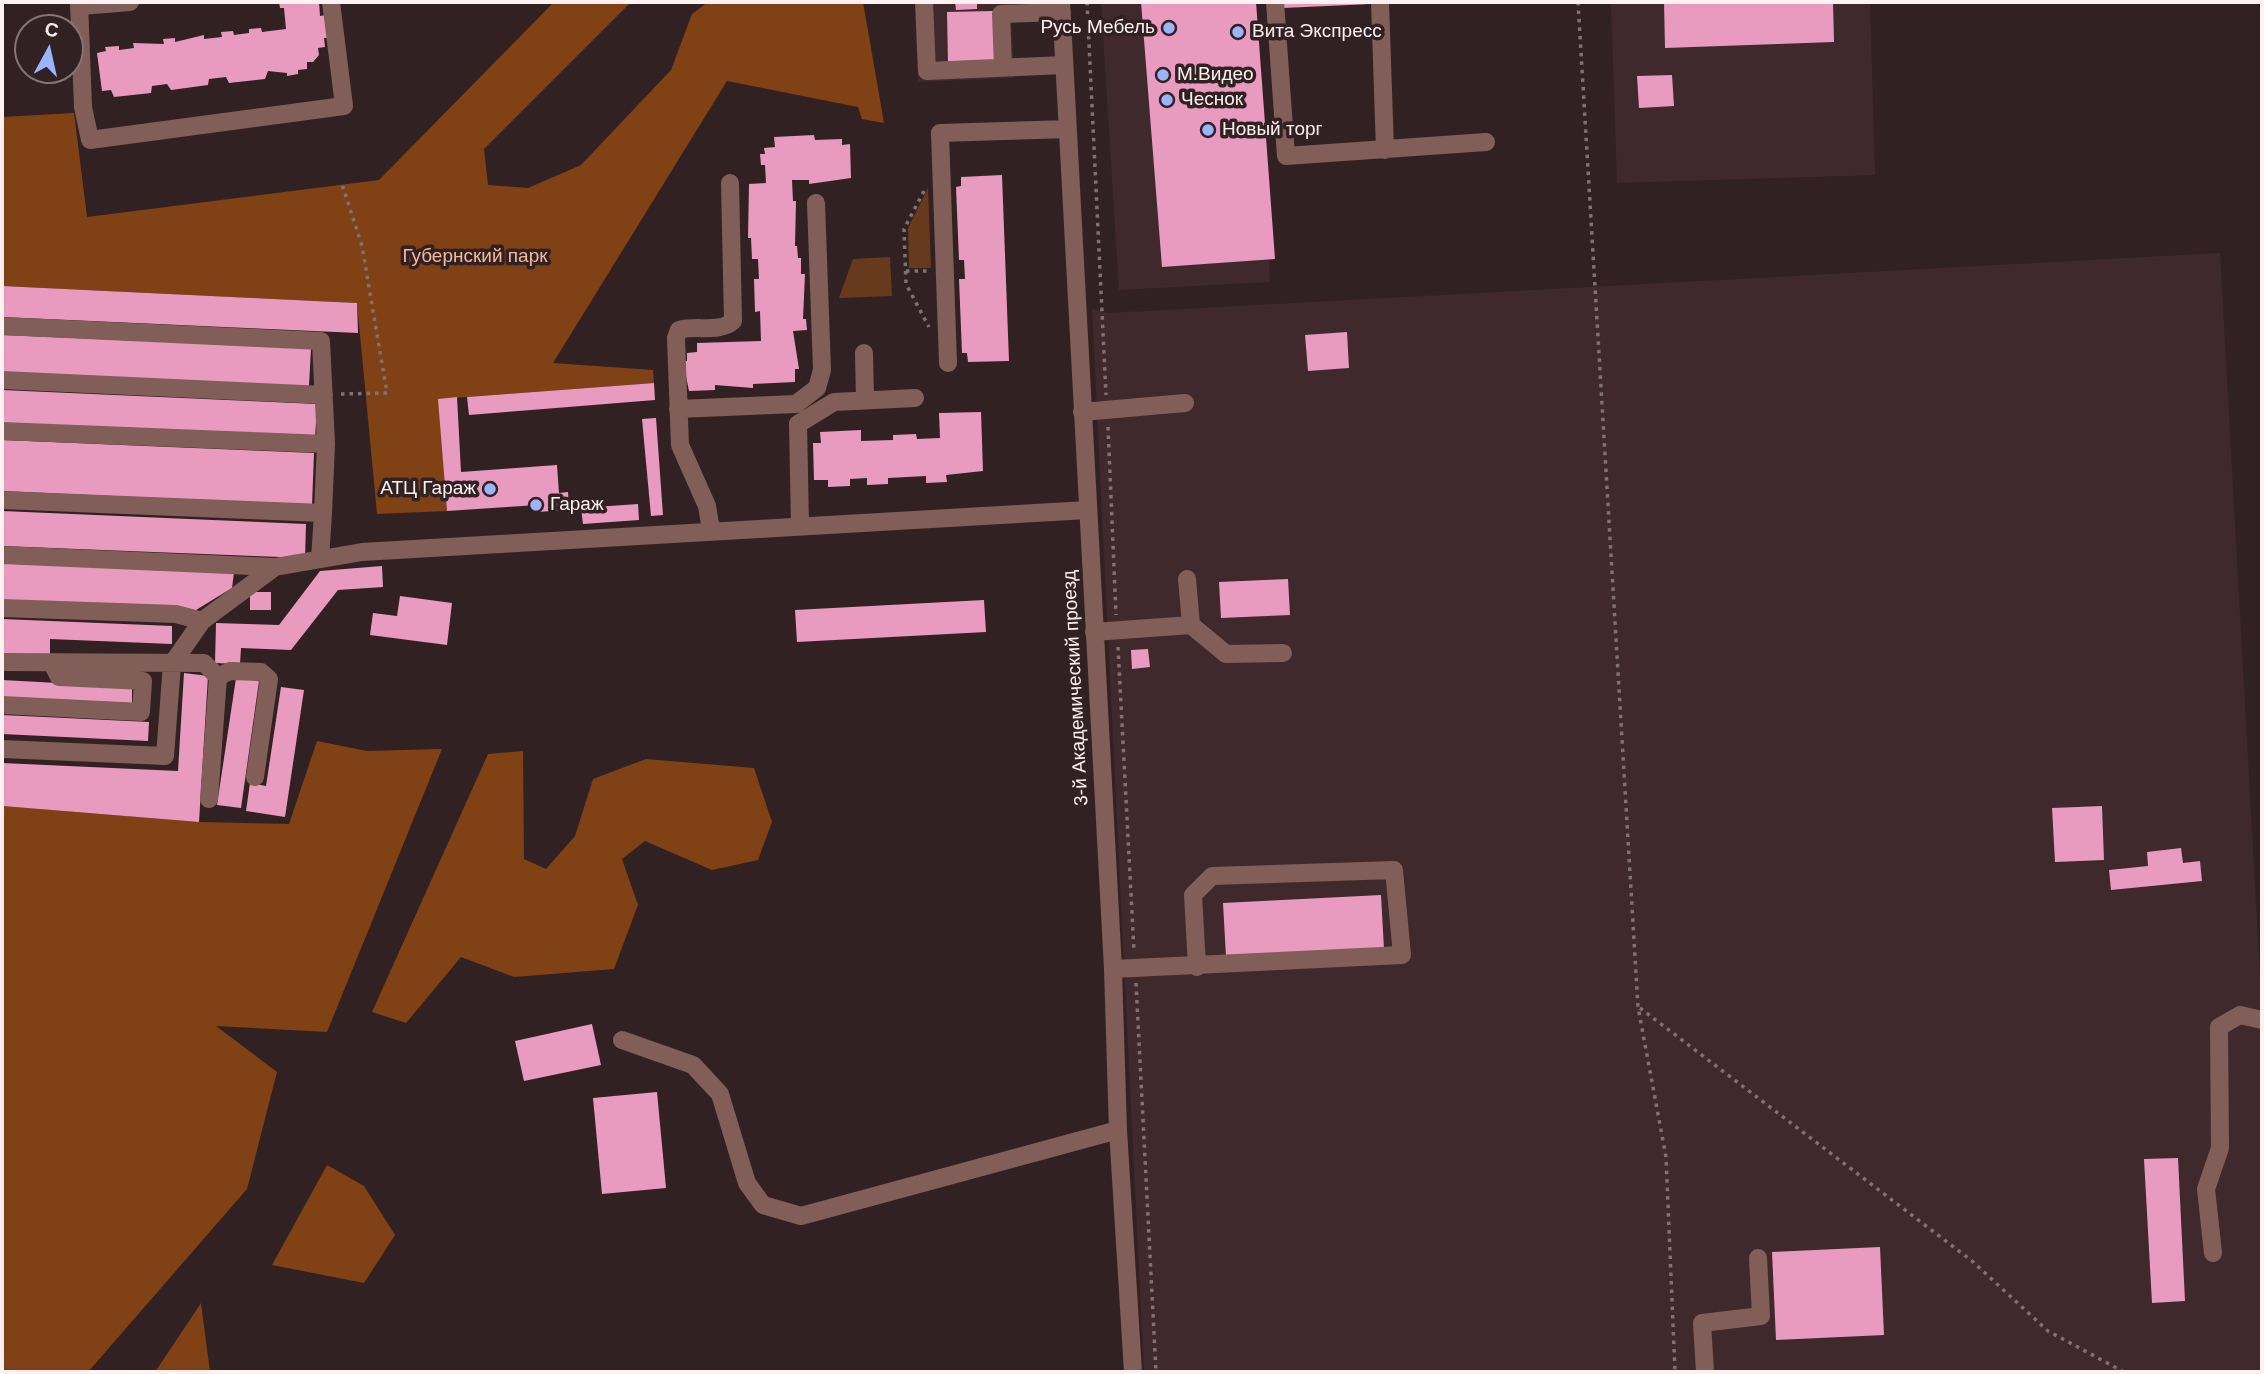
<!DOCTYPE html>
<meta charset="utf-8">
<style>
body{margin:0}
#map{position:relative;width:2264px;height:1374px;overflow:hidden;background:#322123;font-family:Arial,sans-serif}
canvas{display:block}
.frame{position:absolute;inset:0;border:4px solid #fef2f3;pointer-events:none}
.north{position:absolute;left:14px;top:14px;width:70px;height:70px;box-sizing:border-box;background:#322123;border:2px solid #847576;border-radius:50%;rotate:8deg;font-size:19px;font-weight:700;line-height:28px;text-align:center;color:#fef2f3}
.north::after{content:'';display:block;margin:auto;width:24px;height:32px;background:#9ab5fd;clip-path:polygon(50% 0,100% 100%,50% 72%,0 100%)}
</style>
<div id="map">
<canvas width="2264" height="1374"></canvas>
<div class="frame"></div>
<div class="north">С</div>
</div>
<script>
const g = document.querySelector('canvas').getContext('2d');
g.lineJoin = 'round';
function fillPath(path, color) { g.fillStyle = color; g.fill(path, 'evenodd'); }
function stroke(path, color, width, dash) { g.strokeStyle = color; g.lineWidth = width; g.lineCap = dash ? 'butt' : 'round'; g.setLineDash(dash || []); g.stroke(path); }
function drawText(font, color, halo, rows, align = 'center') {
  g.font = font + ' Arial,sans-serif'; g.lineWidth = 7; g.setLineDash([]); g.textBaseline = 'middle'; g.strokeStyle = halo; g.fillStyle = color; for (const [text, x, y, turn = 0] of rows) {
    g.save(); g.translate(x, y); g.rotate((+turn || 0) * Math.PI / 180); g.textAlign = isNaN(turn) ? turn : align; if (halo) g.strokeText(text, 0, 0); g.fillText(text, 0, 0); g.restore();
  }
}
const built = new Path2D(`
 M915,2h96l3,76 -96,4z
 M1101,2h154l15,280 -151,8z
 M1611,2h259l5,173 -258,8z
 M2220,253l42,760v359h-1118l-52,-1063 16,4z`);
const green = new Path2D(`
 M928,188l3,80h-22l-1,-40z
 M890,257l2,39 -53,2 14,-39z`);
const forest = new Path2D(`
 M554,2h77l-147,147 4,36 40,3 53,-23 90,-95 21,-56 16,-12h155l21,121 -22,-4 -4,-12 -131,-26 -174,282 100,7 1,13 -215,16 8,112 -70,3 -20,-211 -355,-17v-169l72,-4 13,104 292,-37z
 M317,741l50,10 75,-2 -115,283 -111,-6 61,46 -30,117 -159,183h-86v-566l197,16 90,2z
 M523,751l1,108 22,10 29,-33 18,-57 53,-20 108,9 18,54 -14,38 -46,10 -67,-29 -23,18 16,46 -24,64 -100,8 -53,-20 -55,66 -34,-11 116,-258z
 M327,1165l37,21 31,49 -31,48 -92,-18z
 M201,1303l9,69h-55z`);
const building = new Path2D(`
 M279,2h40l1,14 6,-1 2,23h-4l1,9 -7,1 1,7 -6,7h-6v7l-9,1v4l-11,2v-3l-19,-2 -3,8 -36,4 -3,-6 -17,2 -1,6 -37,5 -4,-6 -15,2 -1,7 -37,4 -3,-7 -9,1 -5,-38 9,-2 -1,-4 14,-1v4l15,-2 -1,-5 31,1 -1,-5 12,-1v4l29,-7v4l18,-2 -1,-5 12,-1 1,4 15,-2v-4l12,-1 1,4 24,-3 -2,-21h-4z
 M955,2h22v7l-21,1z
 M1141,2h115l19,257 -113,8z
 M1283,2h87l1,2 -88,4z
 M1664,2h169l1,40 -169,6z
 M993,11l2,50 -47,2 -1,-51z
 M1672,75l2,31 -35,2 -2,-32z
 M814,135l1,5 27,-1v6l8,-1 1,34 -42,6v-4h-17l1,21h3l-1,45h2l1,12h3v16h4l-2,45h3l1,11 -14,1 6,38h-4v13l-42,2v4l-38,-3v5l-26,1 -6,-30h4v-8l10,-1v-9l64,-2 -1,-30 -5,1 -1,-33h5l-1,-20h-6l-1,-21h-3l1,-54 17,-1 -1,-18h-4l-1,-11h5l-1,-6 11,-1 -1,-10z
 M1002,175l7,186 -41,1 -1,-9h-5l-3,-74h6l-1,-19h-5l-3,-73 5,-1v-9z
 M2,286l355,17 1,30 -356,-16z
 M1347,332l2,36 -41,3 -3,-36z
 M2,335l309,13 -2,38 -307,-13z
 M654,383l1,17 -186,15 -2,-18z
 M2,390l315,14 -2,35 -313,-14z
 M457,397l4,75 96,-7 2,28 9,-1 1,18 -32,2v-7l-90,6 -9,-112z
 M981,412l2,59 -37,4 1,7 -21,1v-7l-38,2v6l-21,1v-7l-17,1v7l-22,1v-7h-14l-1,-37h8l-1,-11 41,-2v11l32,-1v-5l23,-1 1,5 23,-1 -1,-25z
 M656,418l7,97 -12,1 -9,-97z
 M2,440l312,13 -2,52 -310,-14z
 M638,504l1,16 -56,4 -2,-16z
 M2,511l304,13 -1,34 -303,-12z
 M2,563l232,9 -2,16 -36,22 -194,-9z
 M382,566l1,21 -45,3 -47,60 -50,-2 -1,16 -25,-1 1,-40 63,2 41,-54z
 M1288,579l2,36 -69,3 -2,-36z
 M250,592h21v18h-21z
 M400,596l52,7 -5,42 -77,-10 3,-22 24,3z
 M984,600l2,32 -189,10 -2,-32z
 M2,619l170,7v18l-122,-5v16l-48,-2z
 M1148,649l2,18 -18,2 -1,-19z
 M184,673l24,3 -9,146 -197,-16v-43l176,8z
 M236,678l23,3 -18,127 -24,-3z
 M2,680l130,7v16l-130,-6z
 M281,687l23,3 -19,127 -39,-6 4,-28 16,3z
 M2,715l147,7 -1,19 -146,-7z
 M2102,806l2,54 -49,2 -3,-54z
 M2181,848l2,15 17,-2 2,20 -91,9 -2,-20 39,-4 -1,-14z
 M1381,895l3,54 -158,8 -3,-54z
 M592,1024l9,41 -77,16 -9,-40z
 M657,1092l9,96 -64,6 -9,-96z
 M2178,1158l7,143 -33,2 -8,-144z
 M1880,1247l4,88 -108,5 -4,-88z`);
const path = new Path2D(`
 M1087,2l19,393
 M1578,2l60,1005 28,150 9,215
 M924,191l-20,38 2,55 23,43
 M906,271h23
 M341,394l46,-1 -25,-147 -20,-62
 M1108,427l8,188
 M1118,647l16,304
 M1136,983l20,389
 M1640,1008l332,253 76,70 76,41`);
const minor = new Path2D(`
 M79,2l4,105 7,33 254,-34 -13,-104
 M924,2l3,69 137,-6
 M1061,2l52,967 5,161 15,242
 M1275,2l11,154 200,-14
 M1380,2l5,148
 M80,6l50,-4
 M1003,67l-2,-53 61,-2
 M2,326l319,15 5,103 -324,-13
 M864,353l1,47
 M948,363l-8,-230 128,-4
 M2,380l322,15
 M678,409l118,-5 21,-16 5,-18 -6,-167
 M1082,412l103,-9
 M2,500l321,13 -3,46
 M323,513l3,-69
 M800,525l-2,-101 36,-22 81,-4
 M711,530l-4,-24 -27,-61 -4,-107 3,-8c16,-5 41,3 54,-9l-3,-138
 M2,555l273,12 87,-15 725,-42
 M2,608l174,6 26,7
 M1191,625l35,29 57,-1
 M1094,632l97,-7 -4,-46
 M2,662l202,1 14,14 -9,122
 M218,677l12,-6 31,1 8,7 -14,98
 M2,705l139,7 2,-31 -84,-4 -7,-14
 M2,749l163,7 7,-92 30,-43 73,-54
 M1113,969l289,-14 -8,-85 -182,6 -19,19 4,72
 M622,1040l71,25 27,29 27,89 16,22 38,11 317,-86
 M2213,1253l-7,-64 14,-41 -1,-121 21,-12 22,5
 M1705,1372l-3,-49 59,-7 -3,-58`);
const markers = [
 [1169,28,7,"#9ab5fd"],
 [1238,32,7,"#9ab5fd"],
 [1163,75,7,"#9ab5fd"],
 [1167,100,7,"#9ab5fd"],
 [1208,130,7,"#9ab5fd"],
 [490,489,7,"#9ab5fd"],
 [536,505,7,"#9ab5fd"]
];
const poiNames = [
 ["Русь Мебель",1155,28,"right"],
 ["Вита Экспресс",1252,32],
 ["М.Видео",1177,75],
 ["Чеснок",1181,100],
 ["Новый торг",1222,130],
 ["АТЦ Гараж",476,489,"right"],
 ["Гараж",550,505]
];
const parkNames = [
 ["Губернский парк",475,257]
];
const streetNames = [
 ["3-й Академический проезд",1076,688,-93]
];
fillPath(built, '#40292c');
fillPath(green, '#683a1d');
fillPath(forest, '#804114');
fillPath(building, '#e89bbf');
stroke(path, '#807172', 3.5, [3.5, 5]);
stroke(minor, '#815f58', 18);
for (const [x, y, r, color] of markers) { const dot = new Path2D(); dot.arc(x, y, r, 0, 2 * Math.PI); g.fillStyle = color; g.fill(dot); stroke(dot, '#322123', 2.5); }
drawText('19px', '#fef2f3', '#322123', poiNames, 'left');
drawText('19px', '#f3ba99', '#322123', parkNames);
drawText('19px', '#fef2f3', '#322123', streetNames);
</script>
